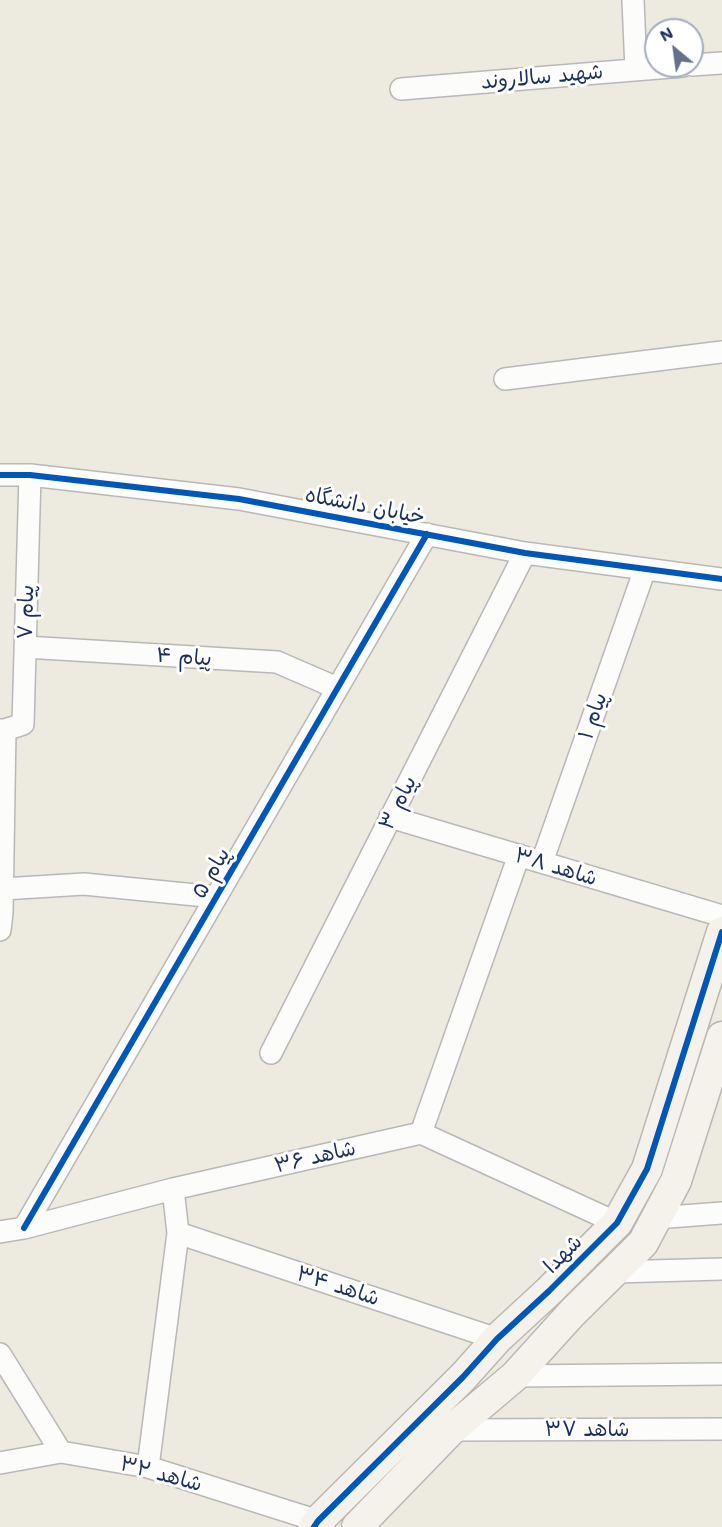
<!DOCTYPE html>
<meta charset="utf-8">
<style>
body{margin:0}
#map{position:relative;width:722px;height:1527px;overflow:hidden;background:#edeae0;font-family:Mali,sans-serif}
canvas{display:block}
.north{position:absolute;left:644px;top:18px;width:60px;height:60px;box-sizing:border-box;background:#fff;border:2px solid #a4acbf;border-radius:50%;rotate:331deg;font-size:16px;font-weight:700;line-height:24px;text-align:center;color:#1b2f5e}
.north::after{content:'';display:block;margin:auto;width:21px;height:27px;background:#64708c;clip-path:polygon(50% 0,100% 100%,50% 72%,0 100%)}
</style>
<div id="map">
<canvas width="722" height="1527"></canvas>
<div class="north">N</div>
</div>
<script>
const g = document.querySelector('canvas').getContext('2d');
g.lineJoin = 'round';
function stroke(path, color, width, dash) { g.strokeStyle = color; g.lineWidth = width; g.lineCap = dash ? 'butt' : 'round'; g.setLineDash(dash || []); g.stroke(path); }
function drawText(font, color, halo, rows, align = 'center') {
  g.font = font + ' Mali,"Playpen Sans Arabic",sans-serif'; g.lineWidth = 6; g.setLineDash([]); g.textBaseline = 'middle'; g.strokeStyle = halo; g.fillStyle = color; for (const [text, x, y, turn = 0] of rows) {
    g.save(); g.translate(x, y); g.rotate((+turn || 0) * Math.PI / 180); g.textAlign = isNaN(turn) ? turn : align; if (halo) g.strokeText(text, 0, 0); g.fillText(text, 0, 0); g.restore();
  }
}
const street = new Path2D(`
 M633,0l3,70
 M692,65l30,-2
 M401,89l282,-23
 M505,379l217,-27
 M0,475h30l209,24 286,54 197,26
 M25,647l252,15 60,26
 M0,730h5l18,-6 7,-249
 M390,817l332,99
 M542,862l103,-293
 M3,889l81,-5 132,13
 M0,930l2,-17 3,-183
 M271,1053l254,-500
 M421,1133l98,-278
 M656,1218l66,-5
 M24,1228l403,-694
 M0,1232l24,-4 149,-39 248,-56 196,90
 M178,1233l319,106
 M615,1272l107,-3
 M0,1354l61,98
 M515,1376l207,-2
 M451,1430l271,-1
 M0,1463l61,-11 87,15 170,54
 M148,1467l30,-234 -5,-44`);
const secondary = new Path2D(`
 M314,1527l4,-6 145,-144 34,-38 52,-48 68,-68 30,-54 75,-237
 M357,1527l94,-97 64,-54 57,-63 71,-70 33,-62 46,-144`);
const cycleway = new Path2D(`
 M0,475h30l209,24 286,54 197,26
 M24,1228l403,-694
 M314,1527l4,-6 145,-144 34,-38 52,-48 68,-68 30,-54 75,-237`);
const streetNames = [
 ["شهید سالاروند",542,77,-5],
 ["خیابان دانشگاه",365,506,11],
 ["پیام ۷",26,612,-88],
 ["پیام ۴",184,657,4],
 ["پیام ۱",593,716,-71],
 ["پیام ۳",398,803,-63],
 ["شاهد ۳۸",556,867,17],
 ["پیام ۵",211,873,-60],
 ["شاهد ۳۶",315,1157,-13],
 ["شهدا",563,1254,-45],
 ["شاهد ۳۴",338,1286,18],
 ["شاهد ۳۷",587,1430],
 ["شاهد ۳۲",161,1474,15]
];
stroke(street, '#b9b8b7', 24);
stroke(secondary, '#b9b8b7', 33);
stroke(street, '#fcfcfa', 21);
stroke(secondary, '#f5f2ec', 30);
stroke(cycleway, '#0057b8', 6);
drawText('21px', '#1b2f5e', '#fff', streetNames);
</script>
